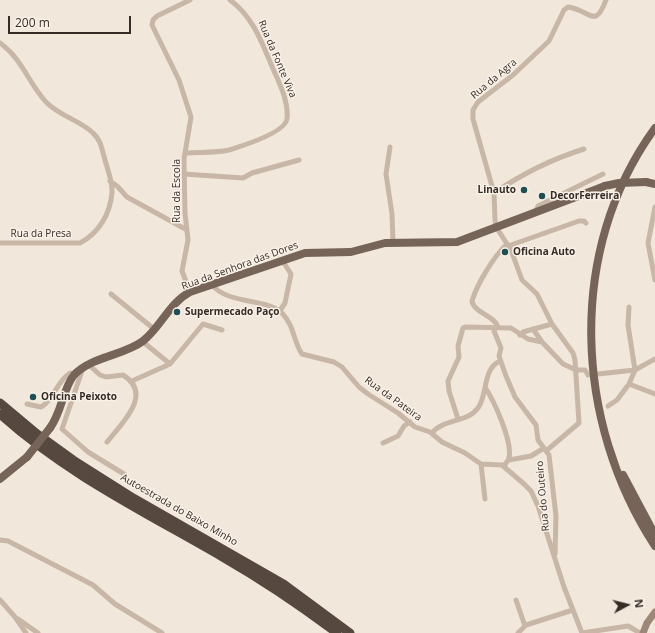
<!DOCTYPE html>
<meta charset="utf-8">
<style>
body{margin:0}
#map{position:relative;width:655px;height:633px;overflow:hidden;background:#f1e7db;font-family:"Open Sans",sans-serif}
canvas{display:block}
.north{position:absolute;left:607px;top:585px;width:40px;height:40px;-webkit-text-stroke:3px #f9f1e7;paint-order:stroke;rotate:83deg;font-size:11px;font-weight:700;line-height:16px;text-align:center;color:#352c27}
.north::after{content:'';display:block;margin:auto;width:14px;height:18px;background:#352c27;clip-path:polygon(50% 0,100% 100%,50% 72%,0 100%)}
.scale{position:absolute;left:8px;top:16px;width:123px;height:18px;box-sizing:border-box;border:2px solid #352c27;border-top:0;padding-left:5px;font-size:12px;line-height:14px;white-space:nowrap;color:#352c27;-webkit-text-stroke:3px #f9f1e7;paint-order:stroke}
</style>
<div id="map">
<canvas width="655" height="633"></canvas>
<div class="north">N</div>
<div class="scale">200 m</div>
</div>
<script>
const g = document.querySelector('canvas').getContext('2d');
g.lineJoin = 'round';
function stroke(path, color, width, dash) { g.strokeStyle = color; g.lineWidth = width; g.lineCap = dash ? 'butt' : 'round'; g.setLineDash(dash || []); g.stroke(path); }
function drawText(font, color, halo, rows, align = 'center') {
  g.font = font + ' "Open Sans",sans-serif'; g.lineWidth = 3; g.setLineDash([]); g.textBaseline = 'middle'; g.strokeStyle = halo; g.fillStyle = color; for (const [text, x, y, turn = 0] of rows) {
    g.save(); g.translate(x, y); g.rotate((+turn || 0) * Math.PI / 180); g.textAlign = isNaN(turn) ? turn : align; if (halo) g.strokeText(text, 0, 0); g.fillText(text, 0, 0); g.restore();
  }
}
const minor = new Path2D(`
 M0,43c23,16 29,42 47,60 13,13 34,18 46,30 8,7 9,17 12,27 3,11 8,23 7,33 -2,21 -13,40 -32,50h-80
 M390,147l-4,27 6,40 1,29
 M186,153c14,-1 29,0 43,-3 13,-4 56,-17 58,-31 2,-19 -9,-38 -16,-55 -10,-24 -19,-48 -41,-64
 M184,174l59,4 9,-5 47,-13
 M110,181l7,5 10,11 60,33
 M494,193c28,-19 58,-34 90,-44
 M655,207l-7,36 7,37
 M536,211l2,-5 65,-32
 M508,246l71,-25h5l2,2
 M212,285c17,20 55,13 70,28 13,14 11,28 20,41l32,8 8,5 17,20 9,7 30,19 17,14 15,5 12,10 23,11 16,11 21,1 22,19 7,7 7,15 26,81 18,46
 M190,292l-8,-21 6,-31 -3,-27 -1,-54 7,-42 -12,-37 -27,-55 1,-5 4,-4 33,-16
 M111,294l43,35
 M279,312l6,-9 6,-29 -9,-14
 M496,327l-2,4 7,17 -2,8 7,20 9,21 21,28 2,15 11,15 7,61 -1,38
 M498,327c-4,-12 -24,-14 -26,-26 5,-17 22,-45 35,-57
 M533,329l9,13
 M520,335l3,-3 29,-8
 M142,341l28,23
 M89,365l11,10 6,2 17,-2c31,19 -1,48 -16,67
 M83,368l-21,61 26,23 36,22
 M598,374l37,-4 20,-11
 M132,381l38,-17 33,-40 19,6
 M629,384l26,10
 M485,387c9,14 28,55 24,71 -1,3 -4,6 -5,8
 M27,404l14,3c13,-7 15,-25 29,-34l5,1
 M608,406l9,-6 12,-16 6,-14 -7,-45 1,-18
 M458,419l-9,-28 -1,-10 11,-24 -1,-11 5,-18 2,-1 46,1 17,11 14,3 21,22 13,6h9l3,5
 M432,433c12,-15 35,-10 46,-25 10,-13 4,-39 22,-47
 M383,443l15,-7 6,-10 6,-4
 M546,451l33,-28 -4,-63 -2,-7 -21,-29 -15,-30 -15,-14 -11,-30 -15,-23 -1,-7 -1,-27 -21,-74v-9l5,-8 35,-27 36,-34 15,-31 4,-3c22,3 27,23 38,-7
 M509,460l22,-4 13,-8
 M481,464l4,35
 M0,540l8,1 85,44 22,19 47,29
 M0,600l15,17 11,16
 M516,600l9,26
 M18,619l20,14
 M518,633l8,-8 47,-15
 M582,633l46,-7 12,7`);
const secondary = new Path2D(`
 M643,633l4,-10 8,-11`);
const primary = new Path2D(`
 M655,128c-89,122 -81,294 0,418
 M646,182l9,2
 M50,428c12,-16 13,-40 24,-53 18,-19 49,-19 69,-34 18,-14 26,-38 47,-49l115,-39 46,-1 34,-9 72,-1 148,-56
 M623,475l32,60
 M0,479l27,-22`);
const motorway = new Path2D(`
 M0,403l37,31 36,26 60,38 152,87 65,48
 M0,414c65,59 145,98 221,142 40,23 79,49 116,77`);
const primaryBridge = new Path2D(`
 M605,186l14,-3 27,-1
 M27,457l23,-29`);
const markers = [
 [524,190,4,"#1f4f55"],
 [542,196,4,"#1f4f55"],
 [505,252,4,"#1f4f55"],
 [177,312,4,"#1f4f55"],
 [33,397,4,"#1f4f55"]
];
const streetNames = [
 ["Rua da Fonte Viva",277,59,67],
 ["Rua da Agra",494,79,-40],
 ["Rua da Escola",177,191,-90],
 ["Rua da Presa",41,234],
 ["Rua da Senhora das Dores",240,266,-20],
 ["Rua da Pateira",393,399,36],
 ["Rua do Outeiro",543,496,-95],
 ["Autoestrada do Baixo Minho",179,510,30]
];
const poiNames = [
 ["Linauto",516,190,"right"],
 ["DecorFerreira",550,196],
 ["Oficina Auto",513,252],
 ["Supermecado Paço",185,312],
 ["Oficina Peixoto",41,397]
];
stroke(minor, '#c8b7a7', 5);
stroke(secondary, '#9c8779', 7);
stroke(primary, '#766459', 8);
stroke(motorway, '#56473f', 9);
stroke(primaryBridge, '#766459', 8);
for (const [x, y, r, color] of markers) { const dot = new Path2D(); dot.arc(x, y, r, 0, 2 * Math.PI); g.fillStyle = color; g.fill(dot); stroke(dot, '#f9f1e7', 1.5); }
drawText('10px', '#352c27', '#f9f1e7', streetNames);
drawText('bold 10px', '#352c27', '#f9f1e7', poiNames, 'left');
</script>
